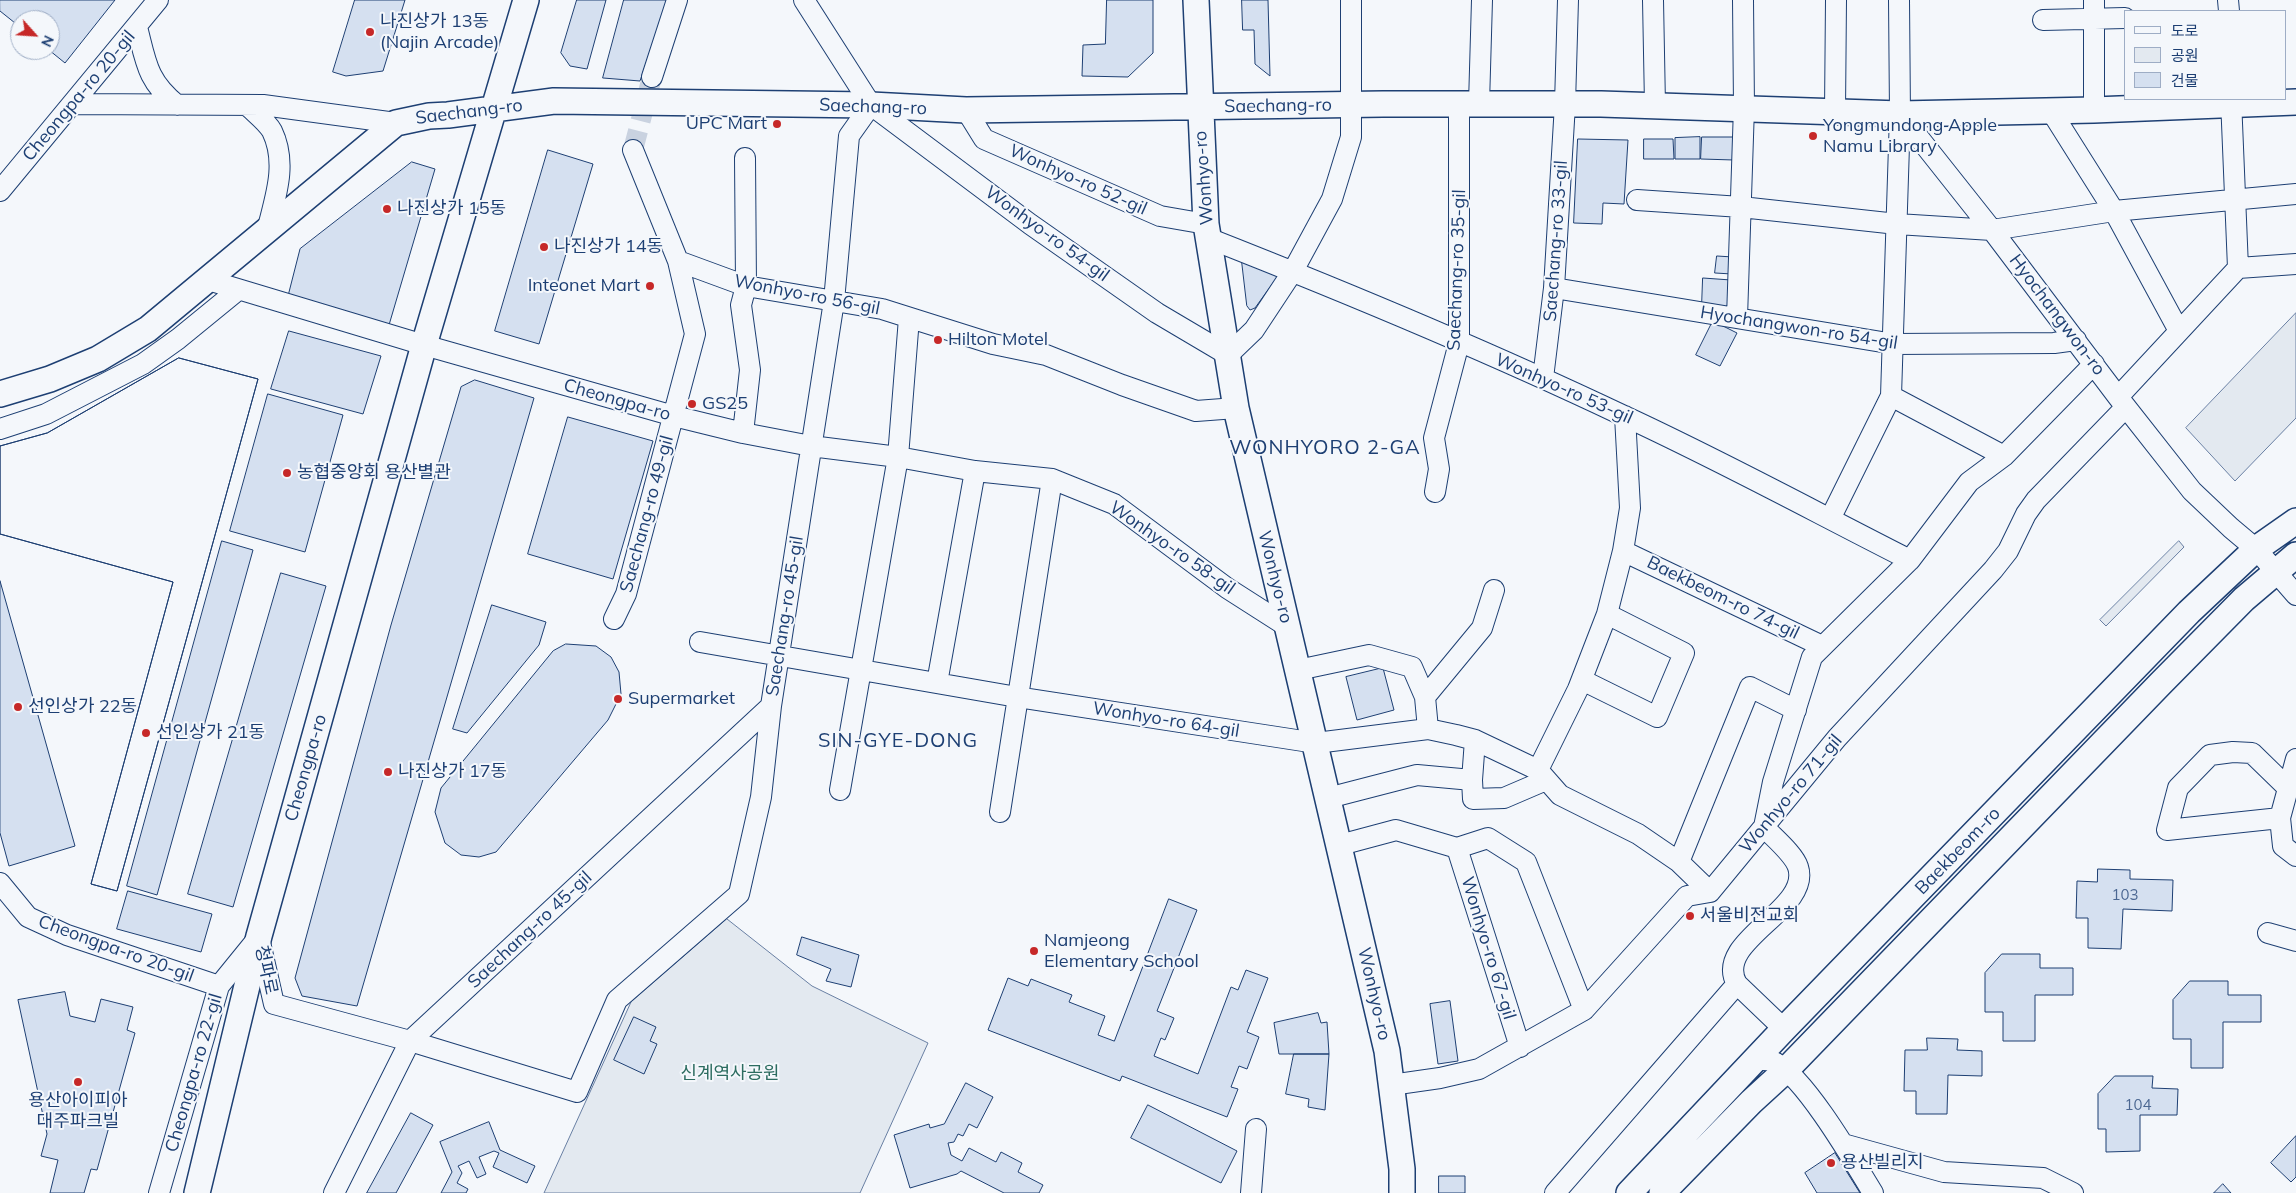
<!DOCTYPE html>
<meta charset="utf-8">
<style>
body{margin:0}
#map{position:relative;width:2296px;height:1193px;overflow:hidden;background:#f4f7fb;font-family:Mulish,"Noto Sans KR",sans-serif}
canvas{display:block}
.legend{position:absolute;left:2124px;top:10px;width:162px;height:90px;box-sizing:border-box;background:#f4f7fb;border:1px solid #9eadc5;margin:0;padding:6px 9px;list-style:none;font-size:15px;color:#1d3f73}
.legend li{display:flex;align-items:center;gap:10px;height:25px}
.legend b{width:25px;border:1px solid #9eadc5}
.north{position:absolute;left:10px;top:10px;width:50px;height:50px;box-sizing:border-box;background:#f4f7fb;border:1px solid #9eadc5;border-radius:50%;rotate:116deg;font-size:14px;font-weight:700;line-height:20px;text-align:center;color:#1d3f73}
.north::after{content:'';display:block;margin:auto;width:18px;height:22px;background:#c62828;clip-path:polygon(50% 0,100% 100%,50% 72%,0 100%)}
</style>
<div id="map">
<canvas width="2296" height="1193"></canvas>
<ul class="legend">
<li><b style="height:6px;background:#f4f7fb"></b>도로</li>
<li><b style="height:14px;background:#e3e9f0"></b>공원</li>
<li><b style="height:14px;background:#d5e0f0"></b>건물</li>
</ul>
<div class="north">N</div>
</div>
<script>
const g = document.querySelector('canvas').getContext('2d');
g.lineJoin = 'round';
function fillPath(path, color) { g.fillStyle = color; g.fill(path, 'evenodd'); }
function stroke(path, color, width, dash) { g.strokeStyle = color; g.lineWidth = width; g.lineCap = dash ? 'butt' : 'round'; g.setLineDash(dash || []); g.stroke(path); }
function drawText(font, color, halo, rows, align = 'center') {
  g.font = font + ' Mulish,"Noto Sans KR",sans-serif'; g.lineWidth = 4; g.setLineDash([]); g.textBaseline = 'middle'; g.strokeStyle = halo; g.fillStyle = color; for (const [text, x, y, turn = 0] of rows) {
    g.save(); g.translate(x, y); g.rotate((+turn || 0) * Math.PI / 180); g.textAlign = isNaN(turn) ? turn : align; if (halo) g.strokeText(text, 0, 0); g.fillText(text, 0, 0); g.restore();
  }
}
const green = new Path2D(`
 M2296,313v105l-61,63 -49,-53z
 M2179,541l5,6 -78,79 -6,-6z
 M727,919l85,67 116,57 -68,150h-316l87,-191z`);
const building = new Path2D(`
 M0,0h115l-50,63 -16,-13 1,-30h-30v7l-20,-16z
 M355,0h50l-22,71 -37,5 -13,-4z
 M577,0h29l-19,69 -17,-3 -9,-13z
 M624,0h43l-27,81 -37,-3z
 M1107,0h46v53l-25,24 -46,-1 1,-31 22,-1z
 M1242,0h26l2,76 -15,-12 -1,-34h-11z
 M1700,137v22h-25v-21z
 M1702,137h32v23l-33,-1z
 M1578,139l50,1 -4,64 -21,-1 -1,21 -28,-1z
 M1644,139h29l1,20h-30z
 M548,150l45,14 -54,180 -44,-13z
 M412,162l23,7 -46,156 -101,-29 12,-47z
 M1717,256l16,1 -1,17 -17,-1z
 M1242,262l36,14 -23,32 -5,2 -3,-4z
 M1703,278l28,2 -1,30 -28,-5z
 M1713,321l24,12 -17,33 -24,-11z
 M289,331l92,25 -18,58 -92,-25z
 M179,358l79,21 -141,512 -26,-7 82,-302 -173,-48v-88l47,-13z
 M179,358l79,21 -141,512 -26,-7 82,-302 -173,-48v-88l47,-13z
 M475,380l59,18 -177,608 -55,-10 -7,-18 96,-353 70,-238z
 M268,394l75,21 -38,137 -75,-21z
 M568,417l85,24 -40,138 -85,-25z
 M222,541l31,9 -96,345 -30,-9z
 M281,573l45,13 -93,321 -45,-13z
 M0,581l75,265 -66,20 -9,-33z
 M492,605l54,17 -7,23 -72,88 -14,-4z
 M566,644l30,2 15,11 8,15 2,22 -13,26 -112,132 -17,5 -18,-2 -16,-12 -10,-31 6,-24 112,-137z
 M1383,668l11,42 -37,10 -11,-43z
 M2098,869l32,1v9l43,1 -1,31 -49,-2 -2,40 -33,-1v-30h-12l1,-37 20,1z
 M128,891l84,23 -11,38 -84,-23z
 M1169,899l28,11 -40,101 17,7 -9,22 -4,-2 -7,18 44,18 33,-87 7,3 8,-20 22,8 -21,54 12,5 -12,32 -8,-3 -8,21 7,2 -11,28 -105,-41 -2,5 -132,-51 20,-52 20,8 3,-7 41,16 -3,7 36,14 -7,19 16,6z
 M802,937l57,18 -8,32 -25,-6 5,-12 -34,-14z
 M2002,954h38v14h33v27h-38v46h-32v-29h-18v-39z
 M2190,981h38v14h33v27h-38v46h-32v-29h-18v-39z
 M65,992l5,24 25,6 6,-23 32,8 -6,23 8,3 -38,137 -6,-1 -7,24h-34l8,-33 -17,-4 6,-22 -29,-134z
 M1450,1001l8,60 -20,3 -8,-60z
 M1318,1013l3,10 6,-1 2,32h-50l-5,-31z
 M634,1017l22,10 -6,14 7,3 -13,30 -30,-14z
 M1927,1038l31,1 -1,11 25,1v25l-34,-1 -1,39h-31v-23h-12l1,-41h22z
 M1294,1054h35l-4,56 -17,-3 1,-8 -23,-5z
 M2115,1076h38l-1,12 26,1 -1,26h-37v36l-34,1v-23h-8v-35z
 M966,1083l27,14 -16,31 -8,-4 -6,12 -5,-2 -4,8 -6,1 3,12 11,6 7,-13 27,14 5,-10 21,11 -4,9 25,13 -4,8h-35l-43,-22 -4,3 -47,14 -16,-53 35,-11 1,4 14,-4z
 M1148,1105l89,46 -16,32 -90,-45z
 M411,1113l22,12 -37,68h-29z
 M489,1122l11,28 35,16 -8,17 -34,-16 6,-14 -5,-2 -15,6 7,17 -9,4 -8,-17 -11,5 4,7 -5,10 11,6 -2,4h-25l11,-21 -12,-30z
 M2296,1136v41l-5,5 -20,-19z
 M1835,1153l25,40h-43l-12,-20z
 M1439,1176h26v17h-26z
 M2223,1184l8,9h-17z`);
const minorTunnel = new Path2D(`
 M633,150l19,-73`);
const minor = new Path2D(`
 M804,0l67,105 159,119 127,89 71,42 26,-25 39,-59 39,-72 19,-62v-137
 M1653,0l2,105
 M2228,0l1,11
 M2043,20l82,-2
 M137,27c9,35 10,54 40,78
 M652,77l25,-77
 M74,104l189,1 133,18
 M1479,104l3,-104
 M247,105c8,8 20,17 25,26 16,33 3,67 -5,100
 M966,110l18,29 176,77 46,8
 M2094,110v-110
 M1835,111l1,-111
 M1900,114l92,116 126,167 74,94 39,37 25,21 40,46
 M0,191l158,-191
 M1637,200l104,7 156,17 95,6 122,-19 -63,-100
 M1208,238c140,55 279,113 414,177 98,45 193,97 288,145
 M678,261l68,25 136,23 111,35 53,11 76,30 74,26 40,-3
 M2238,268l58,-4
 M208,280l216,65 250,71 69,17 68,13 87,11 77,14 77,8 62,25 113,84 61,39
 M1554,288l340,56 160,-1 22,-3
 M1737,318l7,-211 -1,-107
 M2179,331l-65,-120 182,-17
 M1543,378l11,-90 11,-184 3,-104
 M1891,396l113,60
 M2118,397l120,-129 -7,-169
 M0,429l46,-15 97,-50 35,-25 60,-49
 M743,433l7,-63 -9,-65 5,-19 -1,-128
 M1435,492l4,-23 -5,-31 25,-95v-239
 M1830,519l61,-123 9,-282 -1,-114
 M1623,551l199,95
 M614,619l12,-25 69,-260 -17,-73 -45,-111
 M700,642l317,55 299,46 112,-14 28,6 19,5 63,30 22,25 78,39 41,28 31,30
 M1298,670l71,-15 43,12 13,30 3,32
 M1582,680l75,37 27,-64 -77,-39
 M937,683l38,-212
 M1425,697l57,-69 12,-38
 M1475,740l-3,40 1,19 31,-1 42,-18
 M2296,759l-16,59 3,28 13,10
 M1538,770l40,-81 29,-75 16,-63 7,-43 -5,-92
 M840,790l58,-333 11,-139
 M1328,798l89,-23 55,5
 M1000,812l52,-333
 M2280,818l-113,12 11,-42 32,-33 23,-3 19,1 37,36
 M1340,845l56,-15 61,18
 M1679,862l71,-175 46,23
 M0,883l28,34 39,18 152,51
 M2268,933l28,8
 M259,938l15,66 136,37 167,51 40,-92 122,-106 22,-97 10,-91
 M1784,1029l-47,-45c-25,-43 75,-74 61,-117 -4,-13 -25,-30 -34,-40l9,-45 39,-125 98,-97 59,-78 35,-26 90,-92
 M1520,1047l-63,-199 31,-10 38,24 58,148
 M1757,1060c7,0 13,-1 19,3 30,16 78,99 97,130
 M1391,1085l49,-7 39,-9 105,-59 103,-114 23,-4 127,-154 156,-168 15,-19 18,-37 10,-14 90,-93
 M1843,1144l101,28 99,6 30,15
 M159,1193l60,-207 39,-48
 M334,1193l76,-152 361,-335 63,-405 15,-165 22,-31
 M1251,1193l5,-64
 M1555,1193l182,-209`);
const major = new Path2D(`
 M1196,0l10,224 30,184 151,643 15,118v24
 M0,394l50,-15 48,-20 50,-30 248,-206 33,-7 19,-1 106,-14 317,4 95,5 417,-6h218l299,10 194,-4 202,-8
 M197,1193l62,-257 165,-591 102,-345
 M1629,1193l155,-164 405,-417 67,-63 40,-28
 M1662,1193l89,-91 35,-32 375,-387 83,-84 52,-44`);
const markers = [
 [370,32,5,"#c62828"],
 [777,124,5,"#c62828"],
 [1813,136,5,"#c62828"],
 [387,209,5,"#c62828"],
 [544,247,5,"#c62828"],
 [650,286,5,"#c62828"],
 [938,340,5,"#c62828"],
 [692,404,5,"#c62828"],
 [287,473,5,"#c62828"],
 [618,699,5,"#c62828"],
 [18,707,5,"#c62828"],
 [146,733,5,"#c62828"],
 [388,772,5,"#c62828"],
 [1690,916,5,"#c62828"],
 [1034,951,5,"#c62828"],
 [78,1082,5,"#c62828"],
 [1831,1163,5,"#c62828"]
];
const numberNames = [
 ["103",2125,895],
 ["104",2138,1105]
];
const poiNames = [
 ["나진상가 13동",380,22],
 ["(Najin Arcade)",380,43],
 ["UPC Mart",767,124,"right"],
 ["Yongmundong Apple",1823,126],
 ["Namu Library",1823,147],
 ["나진상가 15동",397,209],
 ["나진상가 14동",554,247],
 ["Inteonet Mart",640,286,"right"],
 ["Hilton Motel",948,340],
 ["GS25",702,404],
 ["농협중앙회 용산별관",297,473],
 ["Supermarket",628,699],
 ["선인상가 22동",28,707],
 ["선인상가 21동",156,733],
 ["나진상가 17동",398,772],
 ["서울비전교회",1700,916],
 ["Namjeong",1044,941],
 ["Elementary School",1044,962],
 ["용산아이피아",78,1101,"center"],
 ["대주파크빌",78,1122,"center"],
 ["용산빌리지",1841,1163]
];
const streetNames = [
 ["Cheongpa-ro 20-gil",79,96,-50],
 ["Saechang-ro",1278,106,-1],
 ["Saechang-ro",873,107,2],
 ["Saechang-ro",469,112,-7],
 ["Wonhyo-ro",1204,178,-94],
 ["Wonhyo-ro 52-gil",1078,180,24],
 ["Wonhyo-ro 54-gil",1047,234,36],
 ["Saechang-ro 33-gil",1556,241,-86],
 ["Saechang-ro 35-gil",1457,270,-88],
 ["Wonhyo-ro 56-gil",807,295,11],
 ["Hyochangwon-ro",2057,315,53],
 ["Hyochangwon-ro 54-gil",1799,328,9],
 ["Wonhyo-ro 53-gil",1564,389,24],
 ["Cheongpa-ro",617,400,16],
 ["Saechang-ro 49-gil",647,514,-75],
 ["Wonhyo-ro 58-gil",1172,548,35],
 ["Wonhyo-ro",1275,577,76],
 ["Baekbeom-ro 74-gil",1723,598,26],
 ["Saechang-ro 45-gil",785,616,-81],
 ["Wonhyo-ro 64-gil",1166,720,9],
 ["Cheongpa-ro",306,768,-74],
 ["Wonhyo-ro 71-gil",1791,794,-50],
 ["Baekbeom-ro",1958,851,-46],
 ["Saechang-ro 45-gil",530,930,-43],
 ["Wonhyo-ro 67-gil",1488,948,73],
 ["Cheongpa-ro 20-gil",116,949,20],
 ["청파로",266,970,78],
 ["Wonhyo-ro",1374,994,77],
 ["Cheongpa-ro 22-gil",194,1073,-74]
];
const parkNames = [
 ["신계역사공원",730,1074]
];
const quarterNames = [
 ["WONHYORO 2-GA",1325,448],
 ["SIN-GYE-DONG",898,741]
];
fillPath(green, '#e3e9f0');
stroke(green, '#687fa3', 1);
fillPath(building, '#d5e0f0');
stroke(building, '#1d3f73', 1);
stroke(minorTunnel, '#c9d2e0', 20, [20, 10]);
stroke(minor, '#1d3f73', 22);
stroke(major, '#1d3f73', 28);
stroke(minor, '#f4f7fb', 20);
stroke(major, '#f4f7fb', 25);
for (const [x, y, r, color] of markers) { const dot = new Path2D(); dot.arc(x, y, r, 0, 2 * Math.PI); g.fillStyle = color; g.fill(dot); stroke(dot, '#f4f7fb', 2); }
drawText('15px', '#4b6792', null, numberNames);
drawText('18px', '#1d3f73', '#f4f7fb', poiNames, 'left');
drawText('18px', '#1d3f73', '#f4f7fb', streetNames);
drawText('18px', '#2c6c60', '#f4f7fb', parkNames);
g.letterSpacing = '1px';
drawText('20px', '#1d3f73', '#f4f7fb', quarterNames);
g.letterSpacing = '0px';
</script>
